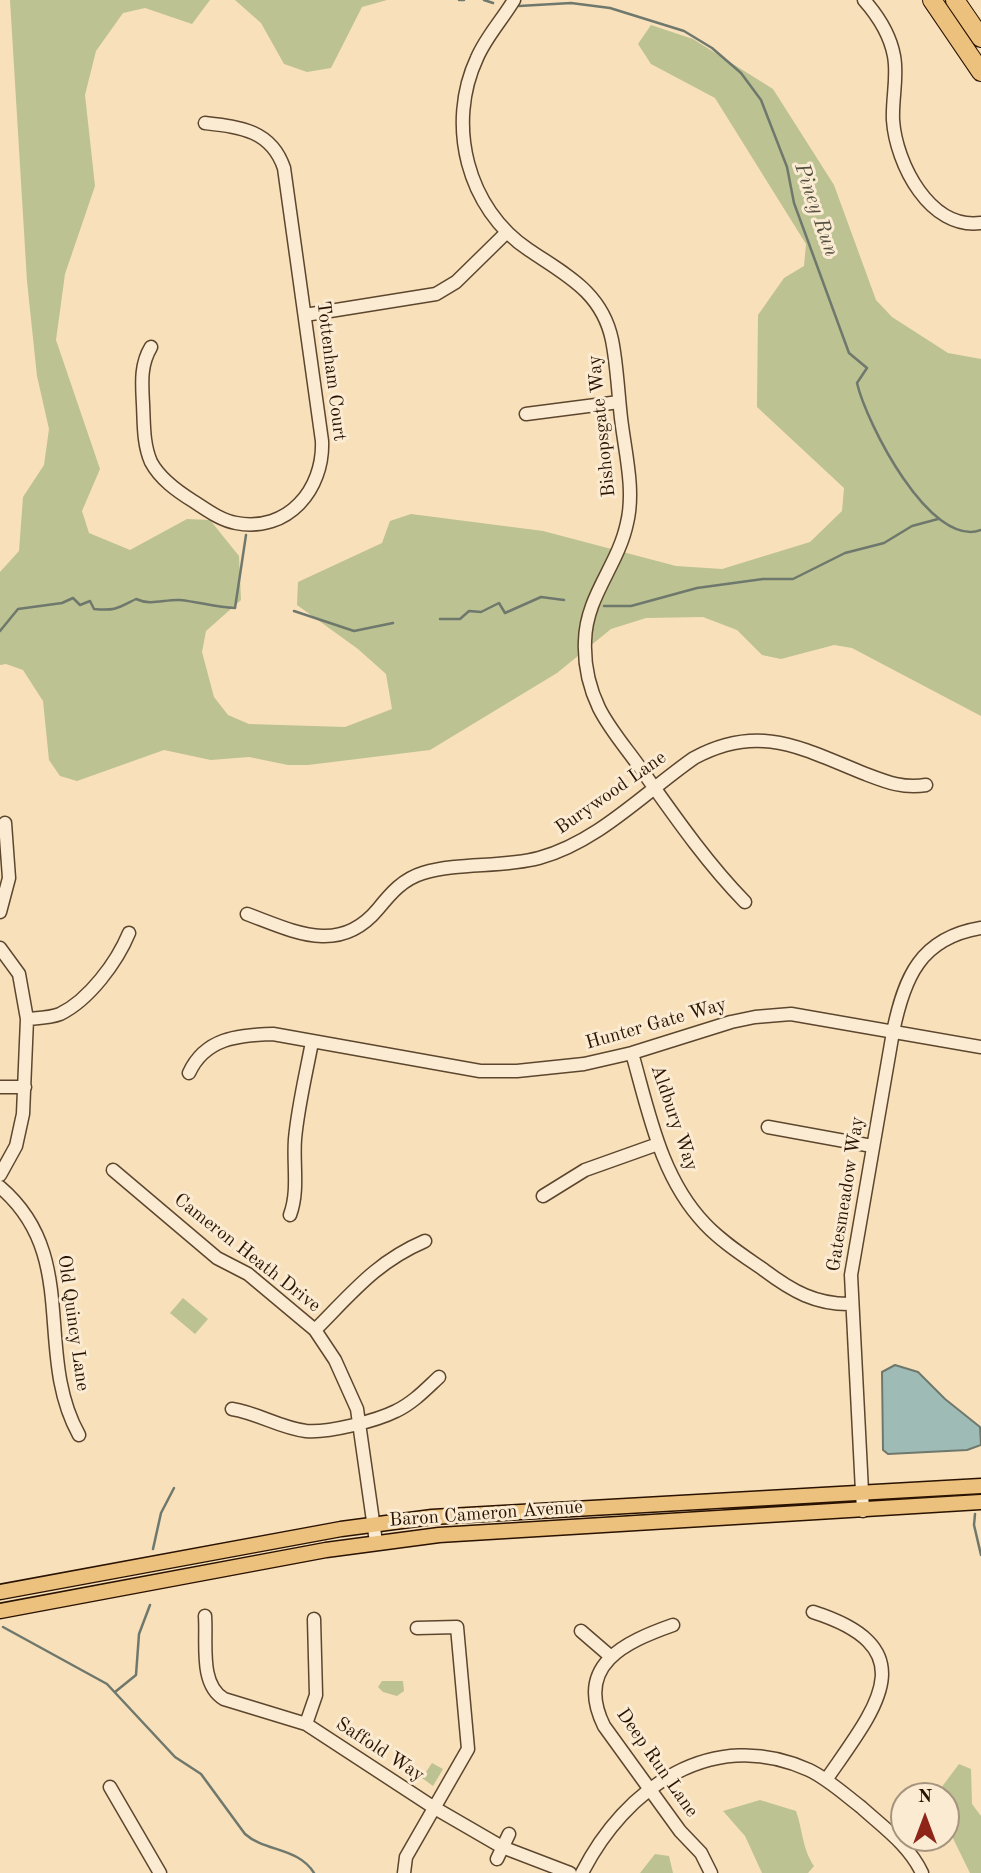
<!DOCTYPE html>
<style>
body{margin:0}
#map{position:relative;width:981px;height:1873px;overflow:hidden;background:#f8e0ba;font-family:"Old Standard TT",serif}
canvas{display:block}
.north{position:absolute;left:890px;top:1782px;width:70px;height:70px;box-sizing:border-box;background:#faebd2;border:2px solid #a6947e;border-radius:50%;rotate:0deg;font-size:19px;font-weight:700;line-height:28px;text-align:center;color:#291200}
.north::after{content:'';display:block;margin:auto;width:24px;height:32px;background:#8f2418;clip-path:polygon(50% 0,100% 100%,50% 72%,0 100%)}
</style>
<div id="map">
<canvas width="981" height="1873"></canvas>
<div class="north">N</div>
</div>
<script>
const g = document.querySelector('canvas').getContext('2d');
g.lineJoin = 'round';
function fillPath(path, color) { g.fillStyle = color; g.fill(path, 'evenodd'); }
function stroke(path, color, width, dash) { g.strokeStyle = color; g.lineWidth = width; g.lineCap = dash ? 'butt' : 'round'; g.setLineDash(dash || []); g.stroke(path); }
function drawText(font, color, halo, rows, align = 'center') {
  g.font = font + ' "Old Standard TT",serif'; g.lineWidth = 6; g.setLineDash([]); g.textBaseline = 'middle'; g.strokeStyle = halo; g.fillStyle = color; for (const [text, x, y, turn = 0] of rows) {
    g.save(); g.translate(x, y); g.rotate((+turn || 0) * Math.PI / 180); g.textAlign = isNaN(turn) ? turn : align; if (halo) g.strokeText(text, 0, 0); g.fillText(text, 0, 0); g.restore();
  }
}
const green = new Path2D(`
 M10,0h200l-18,24 -47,-16 -22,5 -27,38 -11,44 10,91 -30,88 -9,66 44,129 -18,42 7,22 41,17 57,-31 23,1 29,36 2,44 -35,31 -4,21 12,45 14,18 21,9 96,3 47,-18 -6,-35 -28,-25 -61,-44 1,-23 84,-39 8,-22 21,-7 132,17 133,35 46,3 88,-27 32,-31 2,-23 -87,-81 1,-92 26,-37 20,-12 2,-22 -91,-146 -64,-34 -13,-20 13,-19 42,14 80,50 61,96 42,115 16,17 56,36 33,6v357l-129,-68 -18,-3 -53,14 -19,-4 -25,-25 -34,-13 -57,1 -35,11 -54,44 -127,77 -122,15h-20l-39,-8 -38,3 -47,-10 -87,31 -17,-5 -11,-16 -6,-59 -20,-31 -17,-6 -6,1v-93l19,-21 4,-54 21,-32 5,-36 -12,-53 -10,-95z
 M235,0h152l-25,7 -31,61 -24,4 -23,-8 -23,-41z
 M183,1298l25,21 -13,15 -25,-21z
 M382,1681h21l1,10 -7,5 -14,-4 -5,-5z
 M432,1763l11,6 -10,17 -11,-8z
 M959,1764l12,5 1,35 9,12v57h-11l-24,-49v-28h-11z
 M760,1800l36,11c7,20 6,37 18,55l-6,7h-46l-17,-37 -22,-25z
 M655,1854l14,2 4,17h-33z`);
const water = new Path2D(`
 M895,1365l23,7 27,27 35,28 1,18 -14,5 -79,4 -5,-4 -1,-78z`);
const stream = new Path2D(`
 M459,0h5
 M484,0l9,3
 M519,6l52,-3 39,5 74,23 28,17 29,25 20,27 26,67 7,36 55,150 18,15 -10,15c9,39 73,166 124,147
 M604,606h27l66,-18 66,-9h30l52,-26 39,-10 28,-17 26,-7
 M294,611l60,20 39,-8
 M440,619h20l9,-8 12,1 18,-9 6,10 36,-16 23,3
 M0,631l18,-22 44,-6 11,-5 7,7 10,-4 4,8c22,2 24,-1 42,-10 15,7 29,0 44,1 19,2 36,7 55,8l11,-73
 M975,1514l-1,11 7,30
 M153,1549l8,-36 13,-25
 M3,1627l104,57 68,73 26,17 44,60c20,18 53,13 69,39
 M115,1692l21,-17 3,-41 11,-29`);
const minor = new Path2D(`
 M514,0c-12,20 -28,37 -37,58 -31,66 -10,151 52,192 37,25 73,42 83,90 5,25 6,52 9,78 4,34 14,72 6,105 -9,43 -41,73 -42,118 -1,23 4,46 14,67 11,22 28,41 42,61 32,45 65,93 104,133
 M864,0c15,17 26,34 30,56 4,21 -2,42 -1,64 3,44 37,110 88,103
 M305,315l131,-21 20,-12 51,-50
 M151,347c-11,18 -9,37 -8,57 1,19 0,40 8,58 9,17 26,29 42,39 14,9 27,19 43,22 52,10 88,-34 86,-82l-38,-273c-13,-38 -44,-41 -79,-45
 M526,414l93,-12
 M0,912l9,-34 -4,-55
 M247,914c46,17 92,42 131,-5 13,-16 25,-30 45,-36 37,-11 78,-5 116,-15 59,-16 106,-66 155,-100 65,-35 107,-10 169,15 21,8 39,16 63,12
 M0,948l19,26 8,45 -4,95 -7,32 -16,29
 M27,1019c10,-1 23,-1 33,-5 29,-14 57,-52 69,-81
 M632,1053c17,60 29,125 73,171 17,18 39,32 59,46 28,21 52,35 88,34
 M189,1073c16,-35 49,-38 84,-39l207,37h37l67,-7 48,-11 99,-31 24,-5 36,-3 190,33
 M0,1087h25
 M768,1127l104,19
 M113,1170l104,88 31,16 67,56 20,30 22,49 19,133
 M0,1187c81,69 33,165 79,248
 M543,1196l42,-26 73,-26
 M290,1215c9,-24 3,-51 5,-76 3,-33 11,-65 17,-97
 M315,1330c37,-37 61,-68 110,-89
 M232,1409c26,4 48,19 74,22 22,2 70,-10 90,-20 17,-8 30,-22 43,-34
 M863,1511l-12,-236 42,-243c11,-54 27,-94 88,-104
 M813,1612c116,37 61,98 13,168
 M205,1616c2,27 -6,68 19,83l82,25 127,83 69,40 68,26
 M673,1625c-48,17 -99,40 -69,101l76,105 21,22 10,20
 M581,1631l29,25
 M306,1724l10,-29 -2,-76
 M110,1787l50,86
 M497,1859l12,-25
 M404,1873l2,-16 62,-108 -11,-122 -40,1
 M582,1873c43,-85 130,-147 227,-103 19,9 35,24 52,37 22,20 48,38 61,66`);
const major = new Path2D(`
 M0,1592l341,-63 91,-12 549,-31
 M0,1611l326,-61 113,-15 542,-33`);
const highway = new Path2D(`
 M932,0l49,72
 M955,0l26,38`);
const streetNames = [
 ["Tottenham Court",331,371,83],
 ["Bishopsgate Way",602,426,-96],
 ["Burywood Lane",611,793,-35],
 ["Hunter Gate Way",656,1024,-16],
 ["Aldbury Way",674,1118,71],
 ["Gatesmeadow Way",846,1194,-81],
 ["Cameron Heath Drive",247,1253,38],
 ["Old Quincy Lane",73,1323,82],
 ["Baron Cameron Avenue",486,1514,-4],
 ["Saffold Way",380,1750,33],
 ["Deep Run Lane",657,1763,55]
];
const waterNames = [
 ["Piney Run",816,210,71]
];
fillPath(green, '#bcc291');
fillPath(water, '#9ebcb5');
stroke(water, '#6f786d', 2);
stroke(stream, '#6f786d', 2.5);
stroke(minor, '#5d462e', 15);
stroke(major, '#291200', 17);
stroke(highway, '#291200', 20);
stroke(minor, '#faebd2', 12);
stroke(major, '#ecc07d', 14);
stroke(highway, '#ecc07d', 18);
drawText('19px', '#291200', '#faebd2', streetNames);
drawText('italic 21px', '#524e3f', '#faebd2', waterNames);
</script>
